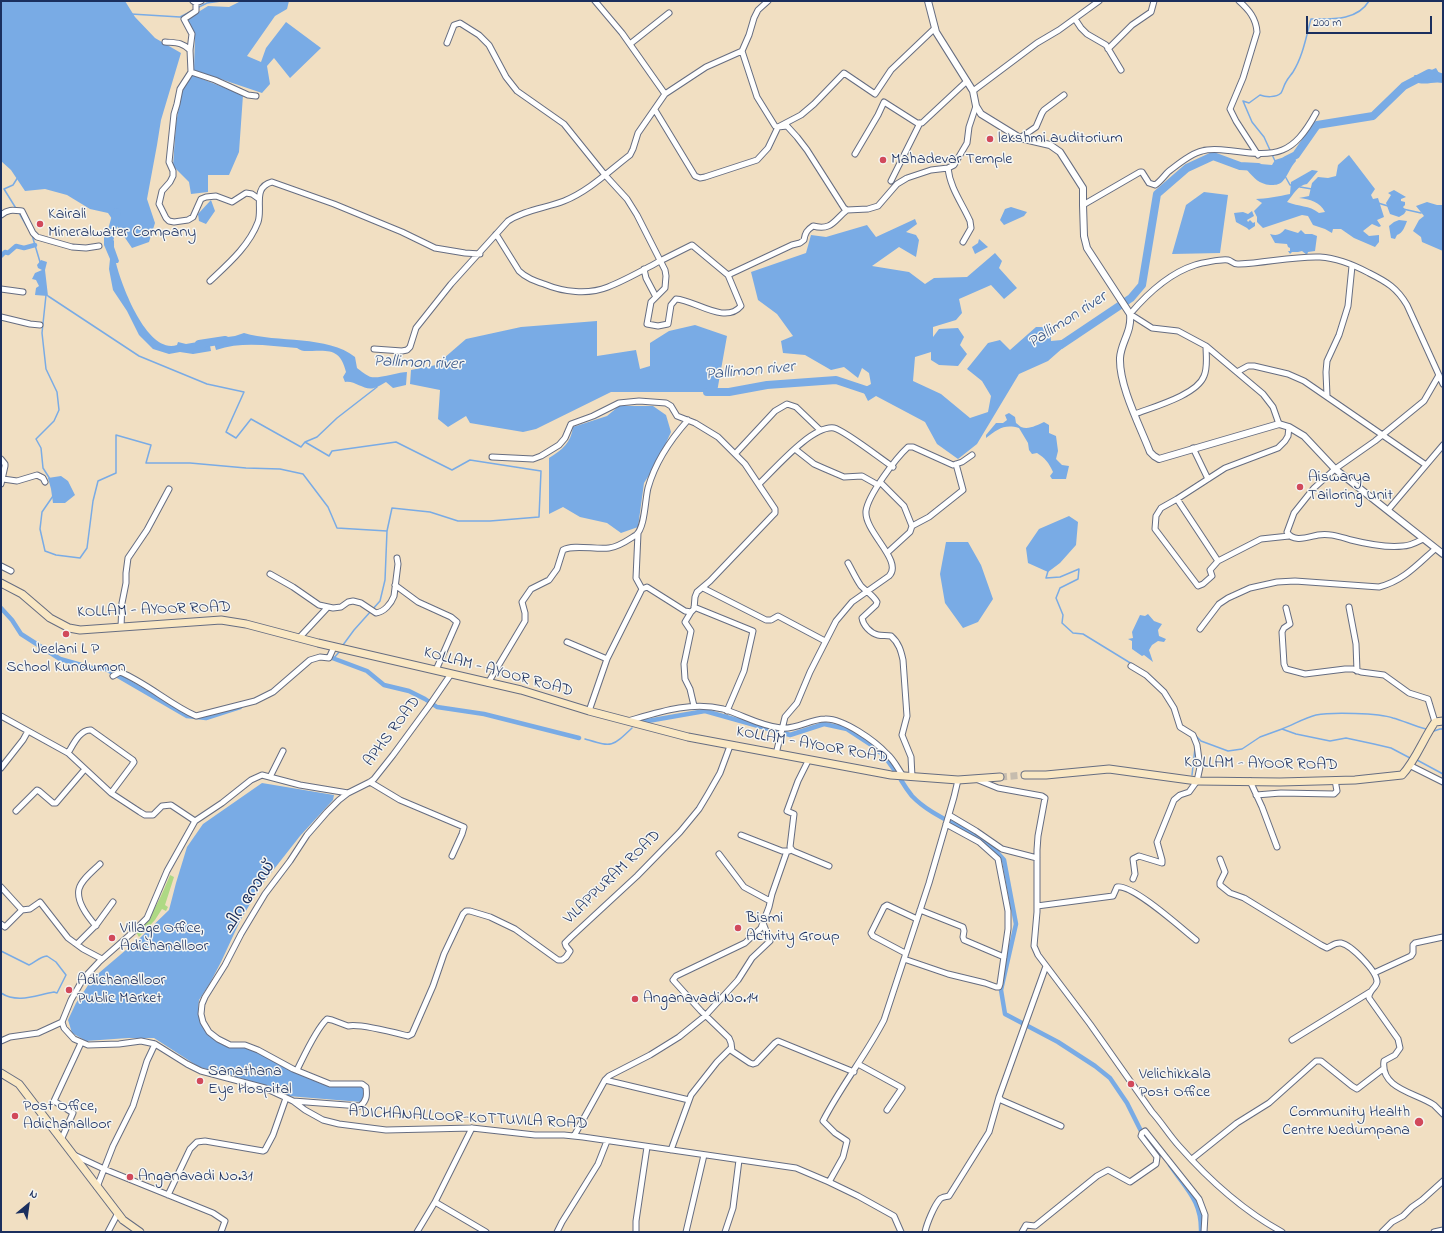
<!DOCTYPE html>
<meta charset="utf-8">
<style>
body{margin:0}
#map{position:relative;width:1444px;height:1233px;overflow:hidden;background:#f1dfc2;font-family:"Indie Flower",sans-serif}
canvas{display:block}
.frame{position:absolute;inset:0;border:2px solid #1b2f5e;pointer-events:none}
.north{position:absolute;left:8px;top:1185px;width:40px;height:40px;-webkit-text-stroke:3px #f6f6f2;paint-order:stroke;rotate:29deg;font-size:11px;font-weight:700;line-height:16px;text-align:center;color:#1b2f5e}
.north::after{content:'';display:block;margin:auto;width:14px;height:18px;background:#1b2f5e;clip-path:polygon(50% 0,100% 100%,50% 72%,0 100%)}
.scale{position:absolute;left:1306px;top:16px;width:126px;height:18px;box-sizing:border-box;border:2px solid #1b2f5e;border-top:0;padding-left:5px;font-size:12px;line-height:14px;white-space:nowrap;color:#1b2f5e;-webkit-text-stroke:3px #f6f6f2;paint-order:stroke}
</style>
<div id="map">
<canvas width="1444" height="1233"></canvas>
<div class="frame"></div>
<div class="north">N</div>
<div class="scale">200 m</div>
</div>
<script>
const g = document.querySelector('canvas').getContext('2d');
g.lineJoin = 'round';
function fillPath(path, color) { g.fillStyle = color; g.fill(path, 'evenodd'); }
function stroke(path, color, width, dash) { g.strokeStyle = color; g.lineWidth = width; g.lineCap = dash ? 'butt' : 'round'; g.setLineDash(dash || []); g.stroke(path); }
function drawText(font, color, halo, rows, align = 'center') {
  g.font = font + ' "Indie Flower","Noto Sans Malayalam",sans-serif'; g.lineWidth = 3; g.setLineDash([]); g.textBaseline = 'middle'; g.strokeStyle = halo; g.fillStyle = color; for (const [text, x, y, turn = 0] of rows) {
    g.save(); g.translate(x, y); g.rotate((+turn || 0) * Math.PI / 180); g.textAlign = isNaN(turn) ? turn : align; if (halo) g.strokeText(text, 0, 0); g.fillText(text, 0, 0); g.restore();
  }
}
const green = new Path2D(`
 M170,875l4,2 -9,28 3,2 -2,4 -4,-2 -7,11 -16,17 -3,-5c18,-18 24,-33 34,-57z`);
const water = new Path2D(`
 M1,1h124l10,16 20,21 26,15 -20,67 -4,25 -10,54 8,24 -6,19 -17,6 -24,-35 -18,-4 -23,-14 -22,-6 -20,2 -14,-21 -10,-9z
 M241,1h48l-2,8 -12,7 -28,40 14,6 5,-14 20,-26 35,26 -31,30 -16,-20 -7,8 3,18 -8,9 -68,-23 1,-33 -8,-18 21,-13 21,1z
 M1436,68l3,5 4,1v9c-10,-2 -14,2 -25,0l-4,-8h6z
 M192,75l51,20 -4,57 -10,23h-21v17l-17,2 -2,-12 -16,-16 3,-43 7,-37z
 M1294,154l2,7c-6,6 -8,15 -14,21 -4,3 -7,3 -12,3 -11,-1 -16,-7 -23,-15l1,-7 24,2 3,-5z
 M1349,155l26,34 -4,6 2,4 5,-1 6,19 -7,3 4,6 -2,1 -7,-3 -9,7 6,5 10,-1v7l-4,5 -21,-9 -13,-9h-8l-1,4 -7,-4 -12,-4 -5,-9 -6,-1 -39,13 -6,-6v-5l-3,-6 8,-8 -6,-4c9,0 24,-3 34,-5l1,-12 21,-12 6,1 -11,13c-9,1 -14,11 -20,18 12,5 22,3 32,11l6,-1c-5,-10 -15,-13 -26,-14l10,-2 3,-13 6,-6 10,1 8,-2 2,-11z
 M1394,190l12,7 -5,2v2l4,1v3l-2,2 3,4 -2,3 -5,3 -9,-3 -4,-11 5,-8 -3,-2z
 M1204,192l24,3 -8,58 -48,1 14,-49z
 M211,200l4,11 -9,13 -7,-3 -1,-7z
 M1427,202l10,3h6v46l-21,-9 -1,-5 -8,-6 6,-11 5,-4 -8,-10z
 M1011,207l16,5 -3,4 -20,9 -4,-5 5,-11z
 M1252,211l2,5 -7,4 1,2 2,-2 3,3 2,-1v4l-6,4 -2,-2 -11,-6 -2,-9 9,-1 5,2z
 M915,219l2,5 -11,8 10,3 3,5 -3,17 -17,-10 -27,19 37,6 16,12 9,-6 33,-1 28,-24 7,8 -3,7 18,20 -13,11 -13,-14 -32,14 3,14 -6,7 -23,7v10l6,-8 19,-1 6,9 -4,8 7,9 -9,12 -19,-1 -8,-5v-8l-16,5 -2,24 28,13 29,24 18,-6 3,-16 -9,-15 -15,-12 21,-26 12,-3 10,10 26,-23h14l1,14 22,-2 -25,22 -29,13 -42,70 -19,15 -21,-15 -12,-22 -49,-26 -8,5 -6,-12 9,-5 -2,-11 -7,-5 -4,10 -14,-11 -13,3 -26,-15 -22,-2 -2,-12 12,-5 -16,-22 -19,-14 -7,-28 55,-19 5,-18 15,2 41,-12 9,12z
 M1399,220l8,1c-2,5 -4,12 -10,14l-2,4 -4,-1 -2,-12 5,-4z
 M1285,229l13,4 3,-3 4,4h7l5,2 -2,15 -7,1 -1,3 -5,-4 -4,1h-6l-2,2 -2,-3h2v-3l-2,-1 -1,-3 -12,-1 -5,-9c7,2 10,1 15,-5z
 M107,232l7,9v6l5,14 -1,2h-2c5,21 31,92 61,82l1,-3 8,2 23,-4 2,11 -18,3 -13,-2 -11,2 -16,-5 -14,-14 -12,-24 -14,-21 -4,-21 1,-10 -6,-14v-7z
 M979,239l9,8 -13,7 -3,-7 6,-4z
 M41,260l6,2 -2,8 3,26 -13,-1 1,-7 3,-2 -3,-6 -4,-1 3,-6 7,-3 -4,-2 -1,-3z
 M597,321v35l39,-6 4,19 10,-3v-23l19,-12 26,-6 32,11 -10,56h-106l-75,37 -13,3 -53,-9 -4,-7 -18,11 -10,-8 2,-29 -30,-6 1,-14 25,-5 30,-26 55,-12z
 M244,333c33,10 84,2 111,24l2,11c4,3 10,8 14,9 7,2 28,-5 36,-5l-1,13 -13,3 -7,-6c-4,2 -8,5 -12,6 -10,3 -19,-8 -29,-6l-2,-5 3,-5c-5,-21 -14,-22 -34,-21 -6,0 -10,1 -15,-3 -28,-2 -54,-7 -81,2l-3,-11 22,-3z
 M619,406h34l13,9 5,17 -14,31 -13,20 -6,44 -17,6 -14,-10 -27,-6 -17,-10 -14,7v-56c13,-8 22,-15 24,-31l34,-11z
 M1009,413l6,4 1,6c2,1 3,3 5,4 8,3 16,-2 23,-5l5,3v8l7,3 2,15 -2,8 6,6 7,1 -3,13h-14l-2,-3 3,-4c-4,-9 -8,-14 -16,-19l-5,1 -3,-4 -1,-7 -9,-15c-15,-4 -21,1 -33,10v-3l10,-12h7l4,-3 -2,-5z
 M61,476l7,5 7,14 -10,8h-12l-2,-14 -3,-11z
 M1069,516l9,6 -2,23 -16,18 -12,9 -20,-9 -2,-15 13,-19z
 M946,542h22l13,23 12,34 -15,23 -15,6 -18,-25 -5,-29z
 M1148,614l6,7 8,3 -4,6 1,6 7,3 -2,3 -6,-1 -6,4 -3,5 4,12 -9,-7 -2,1 -10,-7v-8l-4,-2 5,-1 -1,-6 8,-17 5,1z
 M262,783l72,12 -1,5 -33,36 -40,51 -20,34 -19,41 -11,21 -11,17 -1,10 6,17 27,19 17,2 82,38 32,-1 3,4 -1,11 -3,2 -73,-6 -44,-17 -45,-12 -45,-29h-26l-42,3 -14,-8 -4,-13 8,-17 17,-25 47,-40 29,-28 7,-27 11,-36 16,-23z`);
const stream = new Path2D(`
 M197,8l10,-5 14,-2
 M131,14l49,3 12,-6
 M1275,161l-11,-24 -12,-15 -9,-21 6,2 11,-8c5,2 16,3 21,-2 2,-3 3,-8 5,-11 2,-4 5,-7 7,-10 10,-16 13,-35 18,-53 20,0 46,2 58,-18
 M1285,176l5,9h2
 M1300,187l12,2
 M1378,203l10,3
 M1403,209l18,4
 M17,210l-13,-21 9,-4 5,-8
 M19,213l8,14
 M32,235l8,27
 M46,295l-4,38 4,36 11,23 2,18 -5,11 -18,18 5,9 2,20 7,11
 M48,296l91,60 68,28 37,8 -18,40 10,6 15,-19 50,28 4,-5 24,14 3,-5 64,-9 56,28 18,-10 71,11 -2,46 -49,4h-32l-28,-9 -38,-4 -5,23 -2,49 -5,21 -26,29 -11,15
 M305,442l12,-5 20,-19 40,-31
 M53,496l-11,16 -2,17 5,22 11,4 24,3 7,-10 6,-47 5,-20 18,-8v-38l35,10 -5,18h44l56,5 34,1 23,5 25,33 9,21 50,3
 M1048,571l-2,7 14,-1 19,-8 -1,10 -18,9 -4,10 7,17 -1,8 11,10 10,1 49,30
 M334,658l5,-6
 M1149,675l6,5
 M1282,729c11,-4 22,-11 34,-14 15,-3 63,-2 77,3 11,3 21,8 33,11
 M1434,731l6,-2h3
 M1196,736l5,5 27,10 14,-2 18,-12 22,-8 14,5 34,7 16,-3 28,6 17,4 19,10
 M585,739c27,8 26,9 47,-11
 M1417,760l26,14
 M1192,775l3,-27
 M1,951l28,14c7,-3 10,-8 18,-9l9,6 10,13 -9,18 -3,-1c-18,3 -36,12 -53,1`);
const canal = new Path2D(`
 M1,256l4,-4 3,1 8,-7 8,2 11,-3
 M1,608l11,12 9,14 39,25 32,9 14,1 81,47 19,2 34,-11
 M327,656l40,15 17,14 25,6 16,8 12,8 47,7 95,24
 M642,722l63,-11 71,20
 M784,733l6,2 34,-11 23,5 26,17 12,11 10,14
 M901,780c3,5 7,11 11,16 26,27 67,33 92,64l12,64 -15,66 4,24 53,28 37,24 15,12 17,25 14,28
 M1144,1135l12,14
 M1170,1165c16,24 32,36 31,67`);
const river = new Path2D(`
 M1286,160l10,-5 21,-30 56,-9 31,-30 25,-13 14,5
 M110,245l-1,-4 8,-29
 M199,344l26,-4
 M1061,345l70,-47 11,-13 15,-91 30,-26 26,-12 27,10 18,1
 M707,392h22l38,-7 69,-5 36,12`);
const secondaryTunnel = new Path2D(`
 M1000,777l25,-2`);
const minor = new Path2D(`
 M193,1l3,2 5,-2
 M595,1l27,32 43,61
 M768,1l-10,9 -4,8 -5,17 -7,16 15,46 18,29 3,1 9,-1 10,11 10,13 37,58 3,2 21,-1 10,-3 19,-22 10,-6 24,-8 17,-2 6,-3 13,-22 2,-16 7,-21
 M1239,1c10,9 17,17 18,31l-14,46 -13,31 6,12 22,34
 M196,3v8l-12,8 8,15 -2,16 1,22 -11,17 -3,15 -3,10 -5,48 4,9v5l-3,6 -8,9 -3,13 7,14 3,3 5,1 14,-2 5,-3 8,-18 5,-2 10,-1 16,6 14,-9 6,1 7,5
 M1075,19l6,9 6,6 19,11 15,25
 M165,42c11,1 17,0 25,8
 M447,43l7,-18 6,-2 19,12 10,10 17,32 11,14 47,33 41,51 22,24 10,16 28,55 1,6 -1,12 -14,14 -4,22 11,2 10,-2 3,-19 5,-6c19,1 49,26 65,7l-13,-31 -36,-30 -32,16c-17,9 -34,19 -52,26 -20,8 -45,5 -64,-3 -9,-3 -18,-6 -25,-13l-23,-37
 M630,44l39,-31
 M1108,49l24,-24 19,-13 3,-11
 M191,72l24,8 33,15 8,1
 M973,91l64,-48 22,-13 40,-29
 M655,110l40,66 5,2 5,-1 52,-17 11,-12 10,-21 23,-12 13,-11 30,-31 31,21 16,-24 44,-42
 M1020,138l16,-11 6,-14 2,-3 20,-15
 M855,154l23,-39 6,-13 33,21h5l45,-42
 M948,168c2,20 14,35 22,53l1,7 -8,14
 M891,181l29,-58
 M1083,205l57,-33h2l7,11 6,2c5,-3 9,-9 13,-13 9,-7 23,-19 34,-21 10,-3 21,-1 31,0 44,6 60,4 83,-38
 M1,215c7,-6 12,-5 21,-4l11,22 4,4 35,10 14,1 13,-2
 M644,269l2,9 10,19
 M728,275l64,-30 8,-2 4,-3c1,-7 3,-10 9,-14 19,5 21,-6 34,-16
 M210,281c18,-17 39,-35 48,-59 5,-14 -6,-35 14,-40l62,22 68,28 33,16 30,5 15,1
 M1,289l22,3
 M1,317l29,7 10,1
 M374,349l28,2 5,-1 3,-3 6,-19 8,-10 27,-34 57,-63c16,-11 38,-13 56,-20 25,-10 45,-30 66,-46l3,-6 5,-16 27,-39 41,-27 36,-16
 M1237,372l11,-6h6l34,8 16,7 122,84
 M1327,396l-1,-24 1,-11 12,-26 9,-29 4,-40
 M1135,414c18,-7 62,-19 69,-38 4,-9 2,-20 2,-30
 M1279,424l-6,-17 -10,-13 -57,-48 -28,-15 -26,-3 -22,-14c17,-20 40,-41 65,-49 6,-2 26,-6 33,-5 4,1 6,5 11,4 27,-1 54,-8 81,-7 17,1 34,8 49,16 18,9 28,15 38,32l36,79
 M1193,448l15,31
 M795,449l19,15 9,4 21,9 18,-1 16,9
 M735,454l40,-43 12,-7 9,3 24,23
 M492,457l41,2 8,-3 18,-11 6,-7 6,-14 22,-8 26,-13 20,-2 27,2 5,3 6,10 18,7 23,14 27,27 30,45v4l-3,3 -62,65 -13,11 -2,5 -1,12 -3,3 -6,-1 -38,-24 -5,2 -35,70 -18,52
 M1,459l4,5v2l-4,18
 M3,479l14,2 20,-6 6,3 2,4
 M880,482l24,24 8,20 -2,6 -23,21
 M759,484c16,-15 53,-59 75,-56 10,2 47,31 59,39
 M1177,499l41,62
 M1388,510l55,-65
 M912,526l17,-9 34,-27 -7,-26
 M638,533l-2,45 6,11
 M1289,536l-28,3 -43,22 -8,9 2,6 -9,8 -5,2 -43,-57 1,-13 5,-8 16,-9 48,-31 53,-20 7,-7 3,-5 1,-9
 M1423,539c-6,3 -13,7 -20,7 -17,2 -36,-2 -52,-6 -11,-3 -21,-7 -33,-5 -10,2 -25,8 -31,-3l7,-19 20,-25 21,-19 40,-28 49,-40 15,-26
 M848,563c4,7 8,16 13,23 6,6 12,9 16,16l-1,3 -14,13c1,7 8,15 16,17 4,1 9,0 13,1 8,7 10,15 12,24l4,56 -5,19 9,22 1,20
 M1,566l10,5
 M270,574l23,13 26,18 14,3 8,-1 7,-5 5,-1 8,2 15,10c8,-1 15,-9 18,-17l4,-32 -1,-6
 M395,585l23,17 33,15 6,5 -21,48
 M703,588l63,32h5l7,-4 47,25
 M694,607l59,24 -9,40 -17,40
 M1349,607l7,37 1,27
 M1286,608l4,16 -6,4 -2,4 2,32 2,5 19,5 40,-5h8l8,3 23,3 25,18 19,6 7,23
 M691,612l-6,10 6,9 -7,33 1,15 5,10 4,17
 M121,627l1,-24 4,-20v-10l2,-15 19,-28 22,-41
 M1200,629l19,-25 9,-6 22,-10 27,-6 18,-1 84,6c24,-6 38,-22 56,-38
 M299,638l28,-30
 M567,642l40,17
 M1131,666l15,9 18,17 10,16 6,19 13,8 4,10 3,22 -3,14 -8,11 -9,3 -6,5 -17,42 5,18v3l-23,-7 -6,3 2,15 -2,5
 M113,676l7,-4c27,11 49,32 76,44l59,-15 18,-9 37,-32 10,-3 9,1 5,-11
 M488,683l37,-62v-8l-3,-11 9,-13 18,-9 8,-11 6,-19c10,-6 34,0 46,-2 10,-1 19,-8 27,-13 9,-7 9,-35 12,-47 7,-25 23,-49 40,-68
 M1,716l67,37 43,40 29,19 5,3h8l9,-9 9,-1 24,16 -28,50 -20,47 -14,14 -34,30 -16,17 -12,21 -9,22 2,6 10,11 14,6 31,-1 22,-3 14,3 32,20 14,7 64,17 28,13 12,9 18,10 16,4 47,6 86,-2 63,7h29l19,2 213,31 33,14 14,-25 4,-16 -12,-8 -12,-12c18,-35 43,-66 61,-101l45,-137 25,-86 4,-17
 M628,721c31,-9 63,-20 95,-12 20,6 37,17 58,19 15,2 29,-9 44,-9 18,-1 50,22 62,35 7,6 11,15 16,22
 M68,753c5,-8 12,-24 23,-23l42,30 1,2 -2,3 -21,28
 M776,754l9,-37 12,-14 13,-31 26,-51 16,-19 37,-26c15,-15 -25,-44 -23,-65 2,-16 30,-53 42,-64h5l40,18 9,-3 10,-7
 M808,761l-10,20 -11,30 7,3 -4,33 3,4 36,15
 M1411,766l32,16
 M1,768l22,-28 5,-9
 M270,777l13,-26
 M976,779l22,9 44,8 3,2 -7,38 -1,14v62l-3,34 4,9 52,69 62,88c10,11 17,23 27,34 30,34 63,64 103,86
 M1250,781l12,26 15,40
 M370,782l30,18 64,27 -2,7 -10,22
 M1256,795l25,-2 53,1 3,-3 -2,-11
 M16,811l21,-21 2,1 14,12h3l29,-34
 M949,815l27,16 26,18 35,9
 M195,821l27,-18 29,-23 11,-5 38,10 48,8 22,-11 4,-3 19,-24 36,-49 22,-32
 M741,835l41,16h7
 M787,851l-15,43 -3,13 -8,21 -16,15 -69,33 -3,4 28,31 28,27 2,5 1,8 18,12 3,1 3,-1 19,-20 3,-2 76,31
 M719,854l25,33 26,14
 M1220,859l5,13 -5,10v3l10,8 14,5 77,47 6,3c5,-2 8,-6 14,-5 10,2 36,28 36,39 -1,6 -9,9 -8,16l29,41 2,9 -5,7 -11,6c-4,28 33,32 50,44 3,3 6,6 9,9
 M1,887l21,23 8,-1 10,-7 28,36 15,11 19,10
 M1037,906l76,-10 4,-9c16,-3 65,42 79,53
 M920,910l43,17 1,4 -1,6 1,3 40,17
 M1,924l4,3 17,-17
 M96,926c-8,-9 -20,-24 -17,-37 2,-9 14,-18 21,-25
 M77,944l20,-20 16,-22
 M905,953l-32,-17 -2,-3 13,-26 3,-2 30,14
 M904,959l44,15 37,9 11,4h3l1,-3 8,-55v-18l-10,-52 -19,-17 -33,-18
 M1046,966l-47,131 2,3 60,26
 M1374,973l37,-17 2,-3v-8l2,-2 28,-6
 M1292,1040l78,-48
 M1,1041l9,-4 28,-4 24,-11
 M858,1064l44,24 -15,22
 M297,1070c7,-14 19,-41 30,-51l5,1 16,6c11,-3 48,7 60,10l4,-2 21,-48 11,-32 19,-40 3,-3h4l20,6 25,12 43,31h4l4,-3 4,-6 -4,-5 -1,-3 6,-6 66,-61 43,-44 19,-23 9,-15 12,-21 10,-27
 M605,1080l84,20
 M293,1101l67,5c7,-5 7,-11 6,-19l-4,-3h-32l-37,-15 -35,-19 -13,-5h-15l-12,-6 -9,-7 -6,-10 -2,-8 1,-10 3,-7 20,-32 16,-31 24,-40 25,-33 17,-26 20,-23 12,-12 9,-7
 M574,1136l31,-56 4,-4 41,-21 29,-18 26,-21 33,-36 14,-22 18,-17 -7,-18
 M61,1140l12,-27 -19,-12 27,-58
 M671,1150l20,-55 26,-33 14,-14
 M74,1155l30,14 109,44 12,8 -4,11
 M1192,1159l45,-36 32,-20 47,-42h5l31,25 5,3 26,-20
 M829,1182l29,14 36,20 7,16
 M97,1187l16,-41 20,-40 14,-45 8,-17
 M168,1195l22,-46 7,-7 8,-1 58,10 2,-1 8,-15 13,-37
 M435,1202l51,30
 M108,1232l10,-19
 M417,1232l18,-30 37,-74
 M557,1232l5,-10 36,-58 9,-23
 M636,1232v-11l11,-74
 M686,1232l18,-77
 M725,1232l8,-24 6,-48
 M925,1232c2,-9 9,-26 15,-33 2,-2 5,-2 9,-3l40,-64 10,-35
 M1022,1232l4,-7 9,1 5,-4 57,-46 11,-6 22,12 26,-18 1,-7 -16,-21 1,-3 3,-2 54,68 6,16 -1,17
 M1382,1232l10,-10 11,-6 9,-9 10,-7 21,-19
 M1434,1232l9,-2`);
const tertiary = new Path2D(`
 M928,1l8,31 37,59 3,15 5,8 39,24 30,7 10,7 23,36v17l1,31 3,12 43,66c2,18 -9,28 -10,44 -1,28 20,68 30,94l4,4 5,3 120,-35 10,3 15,9 31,33 108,85`);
const secondary = new Path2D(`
 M1,583l21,11 28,24 19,10 11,2 141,-10 25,4 72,19 203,47 68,21 99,26 203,38 67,5 42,-3
 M1025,775h21l63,-6 88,12 83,1 75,-2 47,-5c14,-15 21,-36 33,-53l8,-1
 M1,1073l18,11 104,136 17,12`);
const markers = [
 [990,139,4,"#d1495b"],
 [883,160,4,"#d1495b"],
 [40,224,4,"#d1495b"],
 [1300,487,4,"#d1495b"],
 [66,634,4,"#d1495b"],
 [738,928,4,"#d1495b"],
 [112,938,4,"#d1495b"],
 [69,990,4,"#d1495b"],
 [635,999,4,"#d1495b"],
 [200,1081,4,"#d1495b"],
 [1131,1084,4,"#d1495b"],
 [15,1116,4,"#d1495b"],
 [1419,1122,5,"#d1495b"],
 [130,1177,4,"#d1495b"]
];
const poiNames = [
 ["lekshmi auditorium",998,139],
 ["Mahadevar Temple",891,160],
 ["Kairali",48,215],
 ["Mineralwater Company",48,233],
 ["Aiswarya",1308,478],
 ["Tailoring Unit",1308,496],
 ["Jeelani L P",66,650,"center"],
 ["School Kundumon",66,668,"center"],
 ["Bismi",746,919],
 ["Activity Group",746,937],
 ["Village Office,",120,929],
 ["Adichanalloor",120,947],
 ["Adichanalloor",77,981],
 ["Public Market",77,999],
 ["Anganavadi No.14",643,999],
 ["Sanathana",208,1072],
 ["Eye Hospital",208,1090],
 ["Velichikkala",1139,1075],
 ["Post Office",1139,1093],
 ["Post Office,",23,1107],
 ["Adichanalloor",23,1125],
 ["Community Health",1410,1113,"right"],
 ["Centre Nedumpana",1410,1131,"right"],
 ["Anganavadi No.31",138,1177]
];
const streetNames = [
 ["KOLLAM - AYOOR ROAD",154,611,-2],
 ["KOLLAM - AYOOR ROAD",498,673,15],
 ["APHS ROAD",393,732,-53],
 ["KOLLAM - AYOOR ROAD",812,746,10],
 ["KOLLAM - AYOOR ROAD",1261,765,1],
 ["VILAPPURAM ROAD",613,878,-44],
 ["ചിറ റോഡ്",250,898,-57],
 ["ADICHANALLOOR-KOTTUVILA ROAD",468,1119,3]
];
const waterNames = [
 ["Pallimon river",1068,321,-33],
 ["Pallimon river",418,364,2],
 ["Pallimon river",750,372,-5]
];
fillPath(green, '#aed984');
fillPath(water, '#79abe5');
stroke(stream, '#79abe5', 1.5);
stroke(canal, '#79abe5', 4.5);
stroke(river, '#79abe5', 8);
stroke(secondaryTunnel, '#c6bcae', 7, [7, 3.5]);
stroke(minor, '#666d81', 7);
stroke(tertiary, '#666d81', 8);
stroke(secondary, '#666d81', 9);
stroke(minor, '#fff', 5);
stroke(tertiary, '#fff', 6);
stroke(secondary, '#f9e7c3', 7);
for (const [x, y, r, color] of markers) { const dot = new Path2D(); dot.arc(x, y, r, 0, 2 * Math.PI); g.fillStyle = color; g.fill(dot); stroke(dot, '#f6f6f2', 1.5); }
drawText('16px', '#1b2f5e', '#f6f6f2', poiNames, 'left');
drawText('16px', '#1b2f5e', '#f6f6f2', streetNames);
drawText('italic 17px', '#375486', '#f6f6f2', waterNames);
</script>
